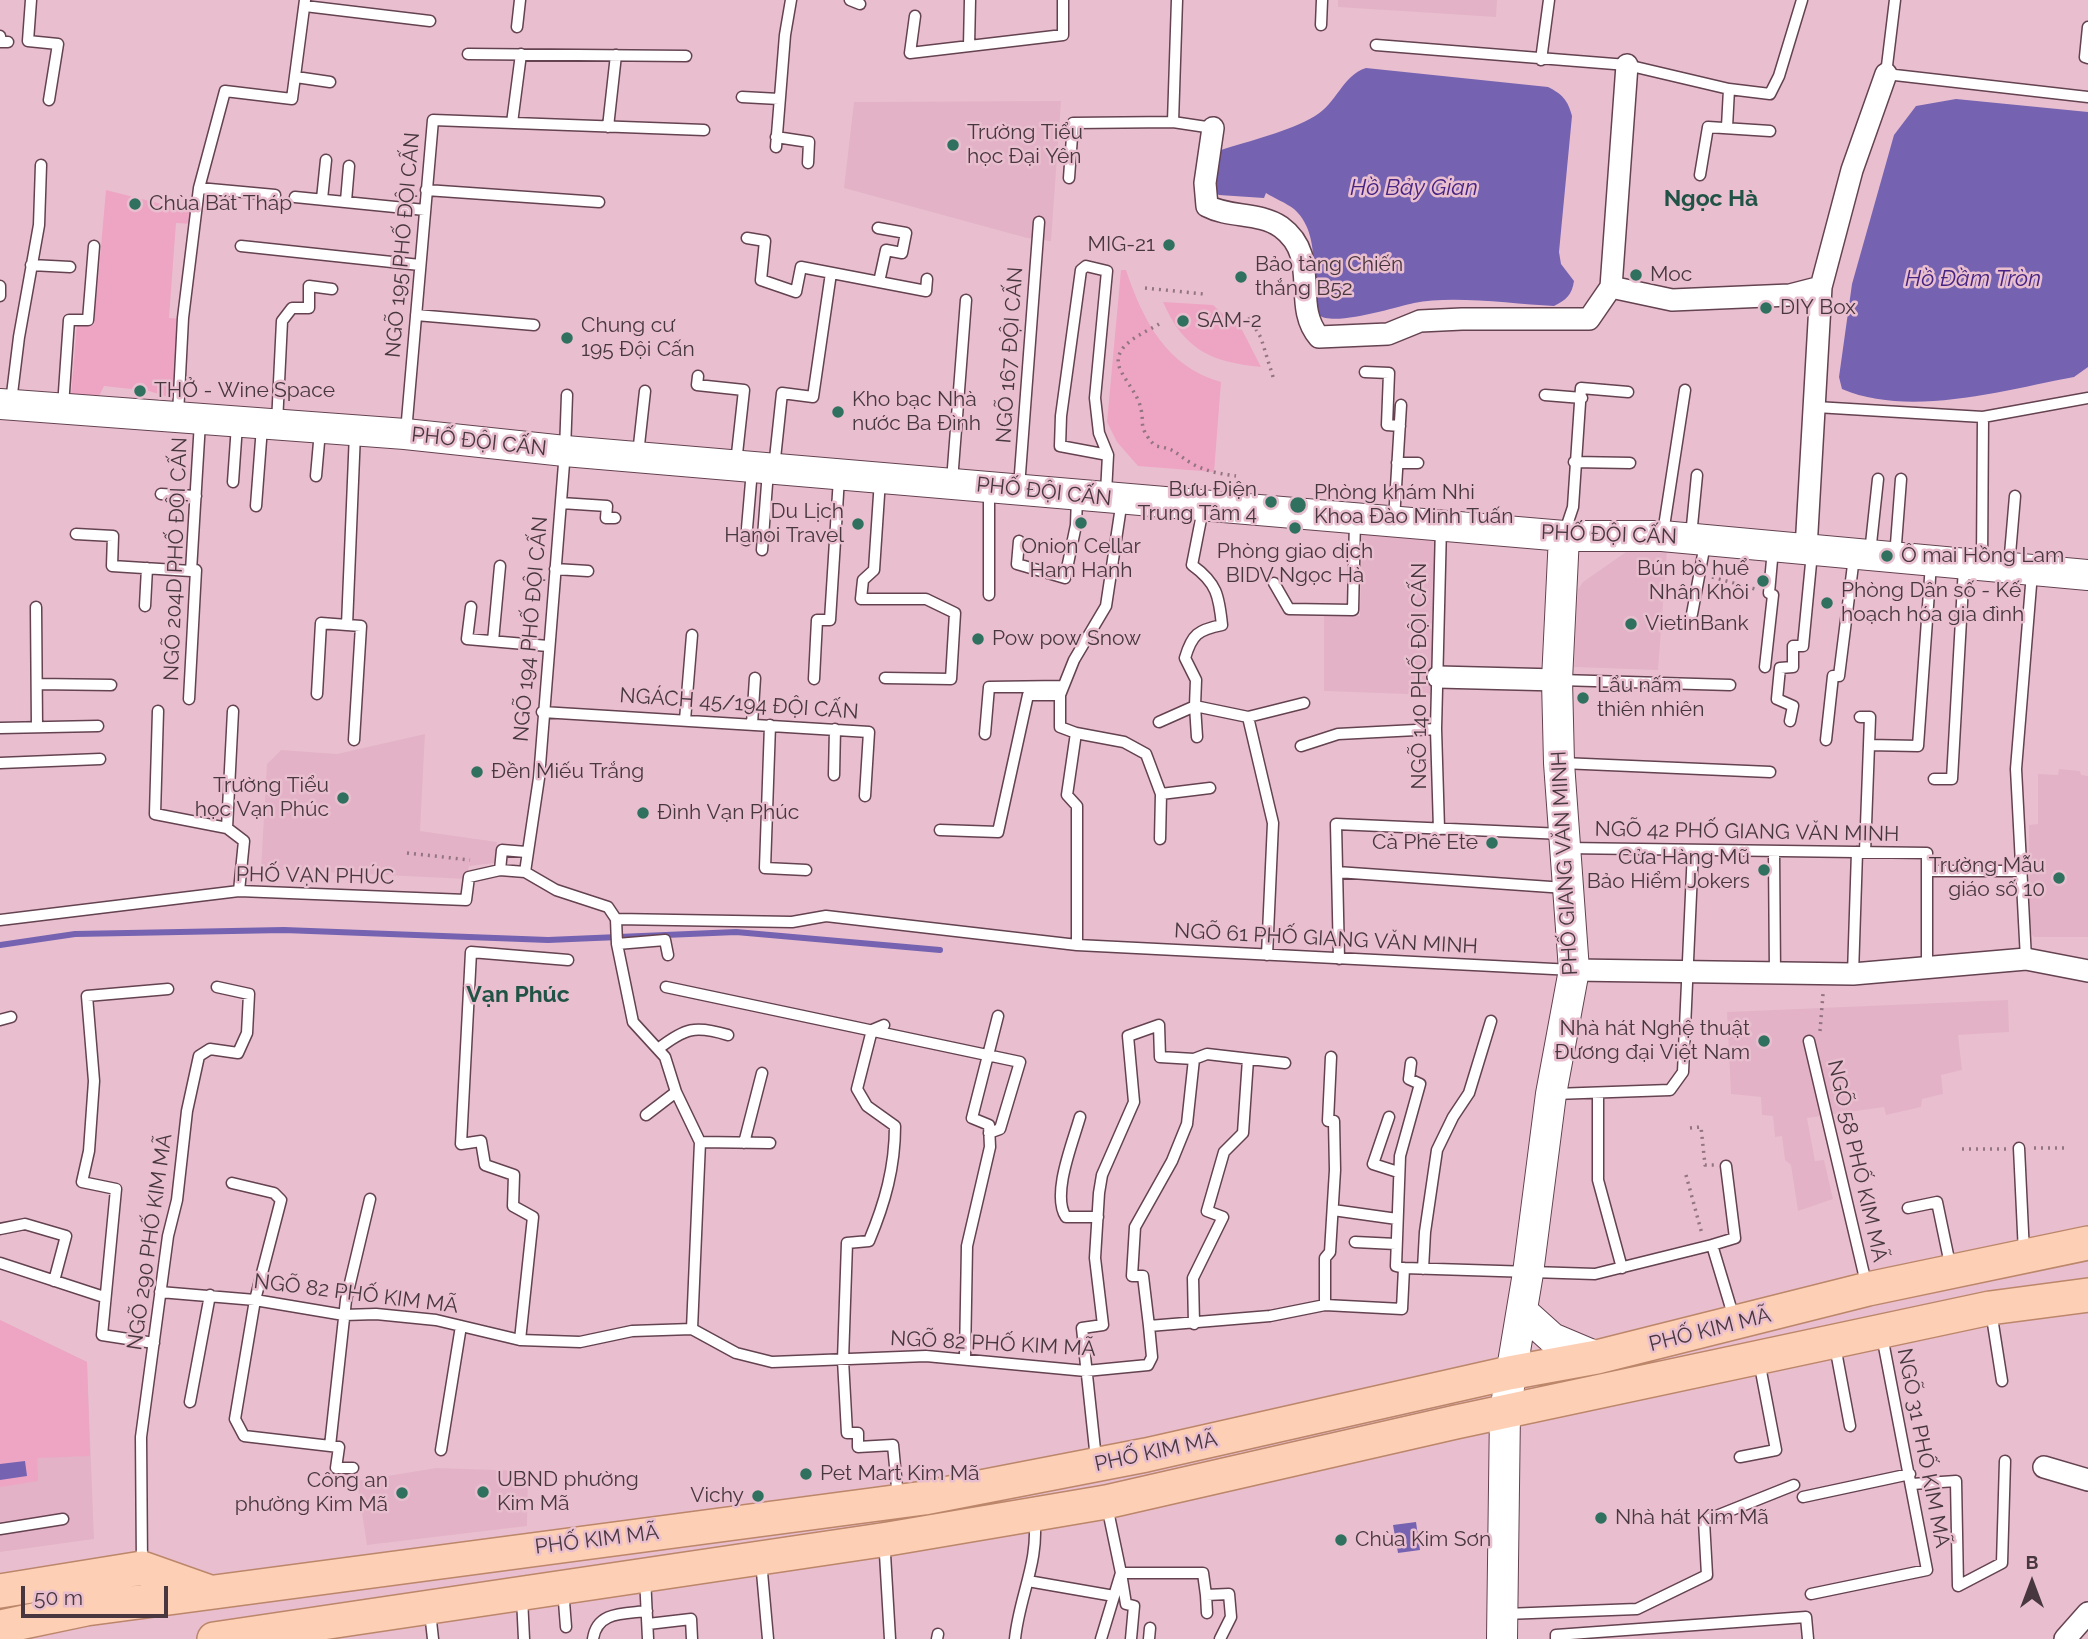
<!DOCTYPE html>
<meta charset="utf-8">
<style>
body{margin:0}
#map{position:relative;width:2088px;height:1639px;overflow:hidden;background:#e9bfcf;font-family:Raleway,sans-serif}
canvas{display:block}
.north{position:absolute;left:1997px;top:1548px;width:70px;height:70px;-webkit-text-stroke:5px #e9bfcf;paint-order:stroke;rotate:0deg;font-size:19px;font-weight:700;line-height:28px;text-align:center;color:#48373e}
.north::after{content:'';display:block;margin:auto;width:24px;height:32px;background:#48373e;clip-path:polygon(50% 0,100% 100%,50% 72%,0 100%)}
.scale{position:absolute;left:21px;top:1586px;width:147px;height:32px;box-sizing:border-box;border:4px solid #48373e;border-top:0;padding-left:9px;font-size:21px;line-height:24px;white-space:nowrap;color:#48373e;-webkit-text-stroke:5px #e9bfcf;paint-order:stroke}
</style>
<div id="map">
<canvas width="2088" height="1639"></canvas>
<div class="north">B</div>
<div class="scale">50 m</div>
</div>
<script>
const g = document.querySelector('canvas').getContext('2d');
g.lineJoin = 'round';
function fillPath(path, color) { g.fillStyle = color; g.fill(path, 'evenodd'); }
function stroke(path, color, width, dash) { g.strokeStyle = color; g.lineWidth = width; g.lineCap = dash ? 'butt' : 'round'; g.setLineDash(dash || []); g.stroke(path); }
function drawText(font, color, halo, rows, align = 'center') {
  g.font = font + ' Raleway,sans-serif'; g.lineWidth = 5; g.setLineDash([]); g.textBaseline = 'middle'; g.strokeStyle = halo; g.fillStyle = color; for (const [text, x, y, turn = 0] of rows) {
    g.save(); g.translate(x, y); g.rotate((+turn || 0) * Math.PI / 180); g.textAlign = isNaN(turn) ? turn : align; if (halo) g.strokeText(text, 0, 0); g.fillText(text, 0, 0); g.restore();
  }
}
const built = new Path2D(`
 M1338,0h159l-1,17 -158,-10z
 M1061,101l-10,140 -24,-3 -183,-50 10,-86z
 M1362,529l75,3 -3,163 -110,-4v-75h36z
 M1629,550h38l-9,120 -84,-3 4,-77 5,-8z
 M425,734l-5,97 77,11 -2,21 -26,3 -3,13 -205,-10 6,-105 14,-14 56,4z
 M2059,769l21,2 1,4 7,1v161h-54l-4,-5 -1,-107 9,-1v-50l20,1z
 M2008,1000l1,32 -51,3 4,35 -21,5 2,19 -21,5 -1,8 -35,8 -2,-8 -77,11 8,43 9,-1 9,39 -35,12 -7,-46 -6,-5 -3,-24 -7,1 -2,-21 -11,-1 -1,-18 -30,-3 -4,-82z
 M0,1320l87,42 7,177 -94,13z
 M436,1468l92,3 -1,55 -160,19 -10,-64z`);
const green = new Path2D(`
 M106,190l87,22 -1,12 -16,-1 -7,95 12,1 -6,80 -26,-8 -45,-5 -6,12 -27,-2 6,-73 17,2z
 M1121,270h5c17,51 41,97 95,112l-7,90 -76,-6 -21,-24 -10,-20z
 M1163,302l50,3 10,9 13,4 25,49c-50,-5 -77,-17 -98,-65z
 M0,1320l87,42 3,94 -53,2 1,23 -38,6z`);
const water = new Path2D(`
 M1366,68l182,19c14,7 20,13 24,29l-13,136 2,12 13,17c-2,14 -8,19 -20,25 -41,-2 -102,-11 -140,-3 -18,4 -81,24 -95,12 -15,-13 9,-76 -25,-106 -8,-6 -20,-11 -28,-16l-2,5 -45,-3 -7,-4 3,-30 6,-11c28,-9 69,-19 94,-34 21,-12 28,-41 51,-48z
 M1956,99l132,13v255l-14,10c-70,13 -164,41 -232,12l-3,-12 13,-93 42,-149 22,-29z
 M25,1461l2,15 -27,4v-16z
 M1416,1522l4,28 -22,3 -5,-28z`);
const stream = new Path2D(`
 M0,945l75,-11 209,-4 264,10 188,-8 204,18`);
const path = new Path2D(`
 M1145,288l59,6
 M1249,317l12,21 13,42
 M1159,324c-14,9 -49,21 -39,45 5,11 14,21 19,33 8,24 -4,21 16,44 22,3 19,7 36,17 13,8 30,11 45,13
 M1712,577l43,12
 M407,853l63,7
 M1820,1031l3,-37
 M1690,1128l11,-1 4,38h9
 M2034,1148h33
 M1962,1149h44
 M1686,1175l16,59`);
const lane = new Path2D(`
 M31,0l-3,41 30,3 -9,56
 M850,0l10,4
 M1895,0l-9,74 202,23
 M305,6l125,15
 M915,16l-5,37 153,-18v-35
 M1321,25l1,-25
 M517,27l3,-27
 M2088,27l-3,30 3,1
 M0,36l1,6h7
 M1376,45l251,20 102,24 -2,38
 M969,46l1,-46
 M468,54l218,2
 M1541,60l8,-60
 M296,77l34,5
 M1729,89l41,5 9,-18 23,-76
 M742,97l37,2
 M1173,122l4,-122
 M512,123l9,-69
 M608,127l8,-72
 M776,137l33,5 -1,21
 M776,147l9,-112 6,-35
 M1700,175l8,-48 62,4
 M1069,178l4,-55 100,-1 40,6
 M199,188l76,7
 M426,190l173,12
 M295,197l130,13
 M322,199l4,-39
 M346,201l3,-35
 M878,228l28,5 -4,20 -16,-3 -7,32
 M747,238l18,3 -4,39 35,12 5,-25 125,24 1,-12
 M241,246l179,19
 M31,265l39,2
 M0,286v10
 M416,315l118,10
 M1365,372l24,1 -2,52 13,1
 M698,376l-1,9 47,5 -8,73
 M567,395l-2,56 -26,327 -14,94 31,18 52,17 8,12
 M1545,395l37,3
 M11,402l8,-65 20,-112 2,-60
 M63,406l6,-86h19l6,-74
 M1816,407l167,10 105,-19
 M178,414l5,-96 16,-130 26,-97 67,8 13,-99
 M277,423l5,-102 10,-13h17v-22l23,3
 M406,432l27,-312 271,10
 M638,454l7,-63
 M1574,462l56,1
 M1397,463h21
 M774,468l8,-75 31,4 18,-124
 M316,476l4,-45
 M880,480l-6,90 -11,10 -2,19h65l29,14 -4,66 -66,-1
 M952,481l14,-181
 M233,482l4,-57
 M1019,487l20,-265
 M989,490v105
 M1106,493l2,-38 -9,-22 -4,-35 12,-127 -21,-5 -5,4 -20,146 -1,30 48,9
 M161,494l35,2
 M561,503l46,3 -1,12h9
 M256,506l6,-79
 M1394,520l7,-115
 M1663,533l22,-143
 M76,534l37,2 -1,30 79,5
 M1564,534l9,-27 8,-119 47,4
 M1691,536l6,-61
 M746,540l6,-70
 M1019,541l-2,23 48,14 11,-53 1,-27
 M762,550l6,-79
 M1870,553l8,-74
 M1895,557l6,-78
 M1982,563l1,-146
 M2009,566l6,-70
 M555,569l33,2
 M1274,583l15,26 64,1 2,-90
 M145,606l2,-38
 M36,607l1,120
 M471,607l-4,32 81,7
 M1692,614l13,-70
 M493,641l7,-75
 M1765,667l8,-72 -4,-2 4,-44
 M814,679l3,-59h13l9,-142
 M1560,680l170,5
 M37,684l74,1
 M317,694l4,-71 26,2
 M1060,695v32l16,6
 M189,699l7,-129 -5,1 9,-149
 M158,711l-3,103 72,14 17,13 -5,50
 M542,712l327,20 -4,64
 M1248,717l25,106 -6,132
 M1860,717h10l-1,28
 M685,720l7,-85
 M1790,721l3,-15 -16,-7 3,-31 13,-1v-21h10l9,-93
 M1159,722l36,-16 1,-26 -11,-22c7,-24 13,-28 37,-33 -3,-29 -5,-42 -30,-60l11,-56
 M752,724l3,-46
 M770,725l-5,143 41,2
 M0,728l98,-2
 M985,734l4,-47 73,-1
 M1197,737l-2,-31 53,11 56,-14
 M354,740l7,-114 -14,-1 8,-192
 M1826,740l7,-64h6l15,-119
 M1301,746l37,-12 98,-5
 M0,763l100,-4
 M1562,763l208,9
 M834,775l1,-46
 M1934,779h18l12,-212
 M1161,794l49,-6
 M227,828l6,-117
 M1439,829l-3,-100 5,-203
 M940,830l58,2 30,-137h32l14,-35 32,-54 16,-106
 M1566,848l361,5v116
 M1774,851l1,123
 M1865,852l4,-107 49,1 13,-182
 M500,870l2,-20 24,2
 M1927,871h93
 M1337,872l228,16
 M616,919l176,3 34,-6 251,29 496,25
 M616,919l1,25 16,78 32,35 11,35 24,50 -8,187
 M0,920l239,-29 227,9 3,-23 31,-7 25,2
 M617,944l48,-4 3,15
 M1077,945v-139l-10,-11 9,-62 48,9 22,12 15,40 -1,45
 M1339,959l-3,-135 227,10
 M2026,959l-10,-190 16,-196
 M1853,974l4,-122
 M666,987l354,75 -20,67 -11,4
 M0,1020l11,-3
 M884,1025l-12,5 -15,59 10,17 28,20c0,41 -10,77 -26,115l-22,2 -4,117 4,73h11v14l35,-2 5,53
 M1809,1041l58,246
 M658,1049c27,-21 37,-24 70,-14
 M1598,1093v87l24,88
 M1554,1094l116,-4 13,-18 10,-222
 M646,1115l30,-23
 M1080,1117c-7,25 -29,78 -14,100h32
 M1389,1117l-16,47 25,8
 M700,1142l70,1
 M744,1143l18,-70
 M2019,1148l5,105
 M1726,1166l9,72 -23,7 22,73
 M232,1183l42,10 7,7 -26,100 -20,119 9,17 95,11 -3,21h17
 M1908,1208l29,-6 14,67
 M1333,1210l64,9
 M0,1229l25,-5 41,12 -12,45
 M1355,1242l41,2
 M0,1263l104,34
 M1404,1268l-8,-2 4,-110 20,-72 -11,-5 2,-16
 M1423,1269l2,-37 12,-82 16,-33 16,-24 22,-72
 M160,1292l95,8 89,15 32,-1 60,6 84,20 60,2 52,-11 60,-2 44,24 36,9 154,-6 160,15 62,-6 4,-8 -3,-31 121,-10 55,-11 77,4 2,-41 191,6 117,-29
 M1325,1305v-47l5,-6 5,-82 -1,-49h-6l3,-64
 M1991,1311l11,70
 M1194,1324l-1,-46 30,-61 -16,-6 17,-59 19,-19 5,-74
 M1149,1326l-6,-50h-11l3,-49 37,-66 15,-37 7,-65
 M520,1340l13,-123 -20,-11 1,-31 -29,-10 -4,-24 -20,3 10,-192 97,8
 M154,1343l-52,-8 14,-146 -34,-7 7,-31 5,-70 -7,-85 81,-7
 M1835,1346l15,80
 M965,1358l2,-112 23,-99 -1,-22 -17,-7 26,-102
 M190,1402l20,-107
 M330,1446l16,-146 24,-101
 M441,1450l20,-124
 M1740,1457l36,-7 -17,-89
 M1096,1459l-14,-131 21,-3 -8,-67 4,-65 3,-18 32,-73 -6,-66 31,-11 1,32 34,2 13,-5 78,9
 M1912,1484l44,-3 2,105 44,-23 3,-102
 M1803,1497l107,-23
 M0,1529l63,-10
 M887,1542l-2,12 5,85
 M761,1561l7,78
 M142,1566l-1,-129 27,-201 9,-36 10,-89 12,-55 11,-7 28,4 9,-20 2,-39 -32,-7
 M645,1577l3,62
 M1028,1581l86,15
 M563,1589l3,38
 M1811,1594l116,-24 -45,-234
 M1206,1595l1,18
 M522,1598l2,41
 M430,1612l3,27
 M1505,1614l132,-5 70,-34 -3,-54 90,-36
 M648,1624l43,-5 1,20
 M593,1639c4,-28 31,-25 54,-28
 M937,1639l1,-5
 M1015,1639c4,-42 25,-79 19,-122
 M1101,1639l20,-66 -14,-67
 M1131,1639l3,-33 -8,-2 -5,-31h82l3,22 23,-1 2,23 -11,22
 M1149,1639l1,-11
 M1556,1639v-4l250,-18 2,22`);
const street = new Path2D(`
 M1213,128l-8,55 2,23c23,12 52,6 74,21 41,30 10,78 38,110l69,-3 32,-13 42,-2h127l22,-32 16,-222
 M1611,287l61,13 118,-5 31,-8
 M1806,549l15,-262 31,-117 34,-96
 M1438,677l119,3
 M1574,970l279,4 173,-15 62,12
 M2044,1467l44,13
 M2065,1639l23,-26`);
const secondary = new Path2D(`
 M0,404l405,30 160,17 999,85h98l426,39
 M1522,1311l30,27 45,19
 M1502,1639l3,-228 23,-138 23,-179 23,-124 -15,-207 -2,-83 7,-144`);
const primary = new Path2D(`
 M0,1591l142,-23 65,23
 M0,1627l86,-18 838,-111 222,-43 363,-82 88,-16 271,-68 220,-46
 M214,1639l674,-100 218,-37 350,-80 534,-114 98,-13`);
const markers = [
 [953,145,7,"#30705e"],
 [135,204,7,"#30705e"],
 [1169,245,7,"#30705e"],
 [1636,275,7,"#30705e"],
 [1241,277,7,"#30705e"],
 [1766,308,7,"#30705e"],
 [1183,321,7,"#30705e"],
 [567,338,7,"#30705e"],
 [140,391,7,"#30705e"],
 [838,412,7,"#30705e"],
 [1271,502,7,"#30705e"],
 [1298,505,9,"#30705e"],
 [1081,523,7,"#30705e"],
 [858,524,7,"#30705e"],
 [1295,528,7,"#30705e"],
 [1887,556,7,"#30705e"],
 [1763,581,7,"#30705e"],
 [1827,603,7,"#30705e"],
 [1631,624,7,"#30705e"],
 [978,639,7,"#30705e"],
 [1583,698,7,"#30705e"],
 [477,772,7,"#30705e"],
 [343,798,7,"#30705e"],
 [643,813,7,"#30705e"],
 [1492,843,7,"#30705e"],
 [1764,870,7,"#30705e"],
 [2059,878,7,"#30705e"],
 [1764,1041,7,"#30705e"],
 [806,1474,7,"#30705e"],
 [483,1492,7,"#30705e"],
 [402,1493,7,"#30705e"],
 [758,1496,7,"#30705e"],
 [1601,1518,7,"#30705e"],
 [1341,1540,7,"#30705e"]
];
const poiNames = [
 ["Trường Tiểu",967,133],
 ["học Đại Yên",967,157],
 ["Chùa Bát Tháp",149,204],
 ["MIG-21",1155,245,"right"],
 ["Bảo tàng Chiến",1255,265],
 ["thắng B52",1255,289],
 ["Moc",1650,275],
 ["DIY Box",1780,308],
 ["SAM-2",1197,321],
 ["Chung cư",581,326],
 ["195 Đội Cấn",581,350],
 ["THỞ - Wine Space",154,391],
 ["Kho bạc Nhà",852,400],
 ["nước Ba Đình",852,424],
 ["Bưu Điện",1257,490,"right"],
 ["Trung Tâm 4",1257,514,"right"],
 ["Phòng khám Nhi",1314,493],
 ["Khoa Đào Minh Tuấn",1314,517],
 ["Du Lịch",844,512,"right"],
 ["Hanoi Travel",844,536,"right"],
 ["Onion Cellar",1081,547,"center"],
 ["Ham Hanh",1081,571,"center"],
 ["Phòng giao dịch",1295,552,"center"],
 ["BIDV Ngọc Hà",1295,576,"center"],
 ["Ô mai Hồng Lam",1901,556],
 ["Bún bò huể",1749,569,"right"],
 ["Nhân Khôi",1749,593,"right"],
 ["Phòng Dân số - Kế",1841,591],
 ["hoạch hóa gia đình",1841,615],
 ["VietinBank",1645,624],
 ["Pow pow Snow",992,639],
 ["Lẩu nấm",1597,686],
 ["thiên nhiên",1597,710],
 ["Đền Miếu Trắng",491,772],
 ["Trường Tiểu",329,786,"right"],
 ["học Vạn Phúc",329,810,"right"],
 ["Đình Vạn Phúc",657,813],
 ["Cà Phê Ete",1478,843,"right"],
 ["Cửa Hàng Mũ",1750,858,"right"],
 ["Bảo Hiểm Jokers",1750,882,"right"],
 ["Trường Mẫu",2045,866,"right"],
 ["giáo số 10",2045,890,"right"],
 ["Nhà hát Nghệ thuật",1750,1029,"right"],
 ["Đương đại Việt Nam",1750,1053,"right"],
 ["Pet Mart Kim Mã",820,1474],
 ["UBND phường",497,1480],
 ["Kim Mã",497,1504],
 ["Công an",388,1481,"right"],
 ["phường Kim Mã",388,1505,"right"],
 ["Vichy",744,1496,"right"],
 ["Nhà hát Kim Mã",1615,1518],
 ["Chùa Kim Sơn",1355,1540]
];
const streetNames = [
 ["NGÕ 195 PHỐ ĐỘI CẤN",403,245,-85],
 ["NGÕ 167 ĐỘI CẤN",1010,355,-86],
 ["PHỐ ĐỘI CẤN",479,442,6],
 ["PHỐ ĐỘI CẤN",1044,492,6],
 ["PHỐ ĐỘI CẤN",1609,535,2],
 ["NGÕ 204D PHỐ ĐỘI CẤN",176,559,-88],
 ["NGÕ 194 PHỐ ĐỘI CẤN",531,629,-85],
 ["NGÕ 140 PHỐ ĐỘI CẤN",1420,676,-90],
 ["NGÁCH 45/194 ĐỘI CẤN",739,704,4],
 ["NGÕ 42 PHỐ GIANG VĂN MINH",1747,832,1],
 ["PHỐ GIANG VĂN MINH",1565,863,-93],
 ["PHỐ VẠN PHÚC",315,876,1],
 ["NGÕ 61 PHỐ GIANG VĂN MINH",1326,939,3],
 ["NGÕ 58 PHỐ KIM MÃ",1857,1161,77],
 ["NGÕ 290 PHỐ KIM MÃ",150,1242,-82],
 ["NGÕ 82 PHỐ KIM MÃ",356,1294,7],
 ["PHỐ KIM MÃ",1710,1330,-14],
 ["NGÕ 82 PHỐ KIM MÃ",993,1344,3],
 ["NGÕ 31 PHỐ KIM MÃ",1923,1448,79],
 ["PHỐ KIM MÃ",1156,1452,-12],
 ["PHỐ KIM MÃ",597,1540,-7]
];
const waterNames = [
 ["Hồ Bảy Gian",1414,188],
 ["Hồ Đầm Tròn",1973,279]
];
const neighbourhoodNames = [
 ["Ngọc Hà",1711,199],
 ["Vạn Phúc",518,995]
];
fillPath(built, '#e3b2c6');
fillPath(green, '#eea5c3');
fillPath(water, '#7563b1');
stroke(stream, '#7563b1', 6);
stroke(lane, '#644250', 13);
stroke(street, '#644250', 24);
stroke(secondary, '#644250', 32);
stroke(primary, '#bc866b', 36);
stroke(path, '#927580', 3.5, [2, 5]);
stroke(lane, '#fff', 10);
stroke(street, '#fff', 21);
stroke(secondary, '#fff', 30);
stroke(primary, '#fdd0b5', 33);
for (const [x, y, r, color] of markers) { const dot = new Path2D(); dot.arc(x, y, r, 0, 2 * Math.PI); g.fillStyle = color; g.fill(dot); stroke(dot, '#e9bfcf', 2.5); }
drawText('21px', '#48373e', '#e9bfcf', poiNames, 'left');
drawText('21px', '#48373e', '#e9bfcf', streetNames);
drawText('italic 23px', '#442383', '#e9bfcf', waterNames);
drawText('bold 23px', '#205345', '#e9bfcf', neighbourhoodNames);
</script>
